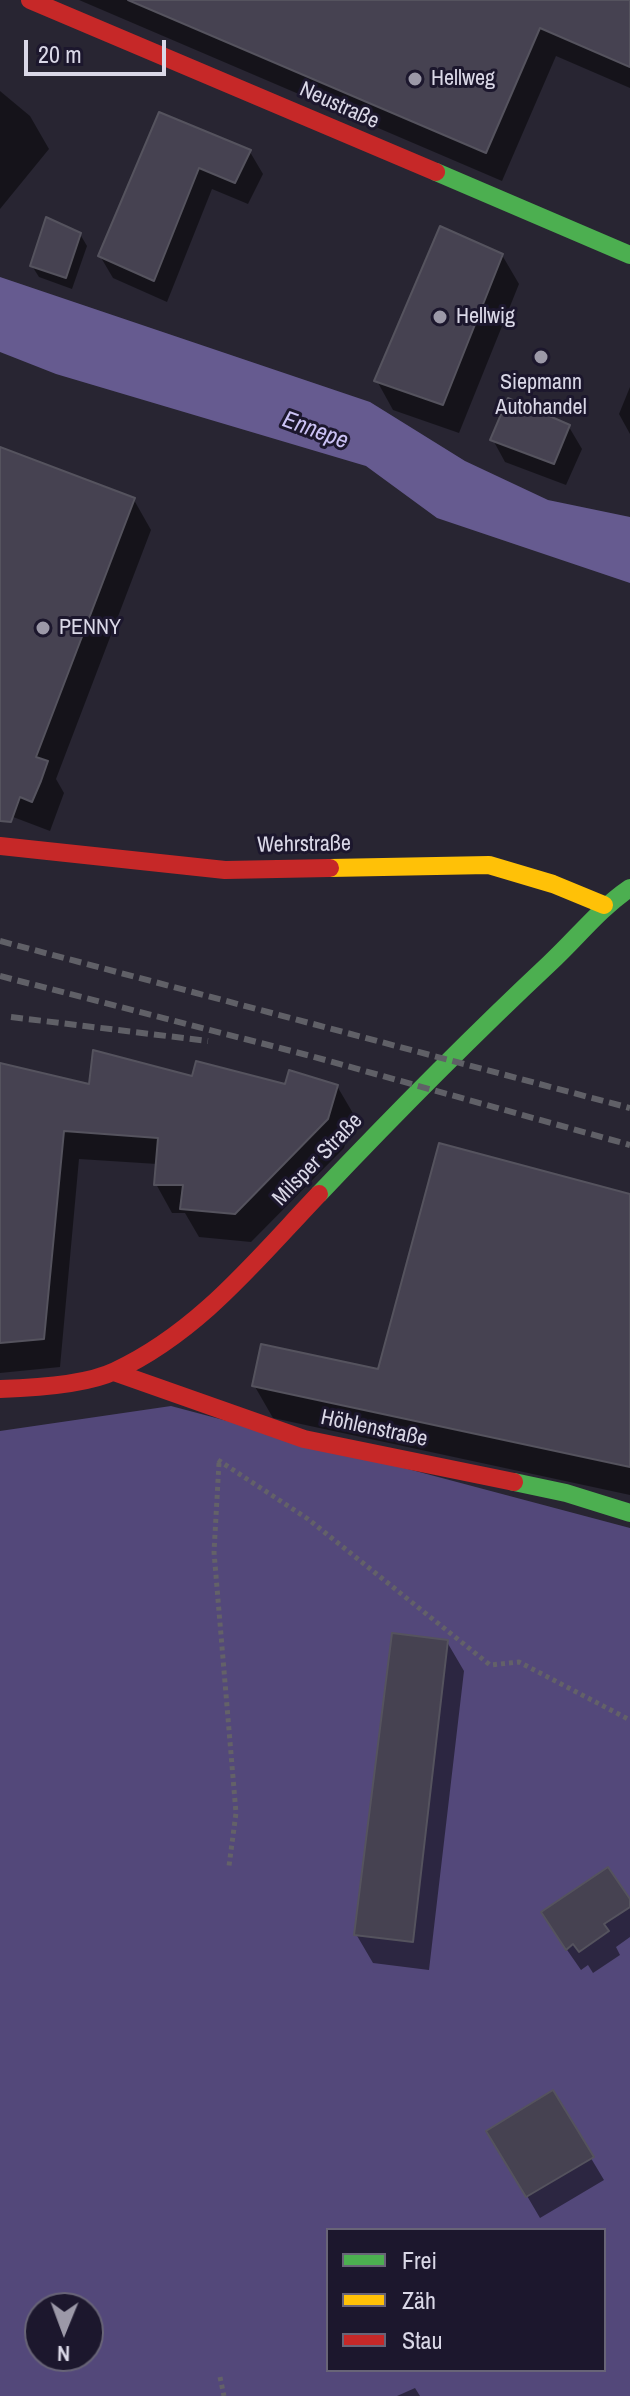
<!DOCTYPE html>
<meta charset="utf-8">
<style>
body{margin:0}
#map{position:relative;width:630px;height:2396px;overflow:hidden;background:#282532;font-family:"Archivo Narrow",sans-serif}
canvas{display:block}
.legend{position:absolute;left:326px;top:2228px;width:280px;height:144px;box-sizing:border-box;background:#1c172d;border:2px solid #686477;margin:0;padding:10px 14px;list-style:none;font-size:24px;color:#dad8e7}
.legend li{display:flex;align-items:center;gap:16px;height:40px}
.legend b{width:40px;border:2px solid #686477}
.north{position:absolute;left:24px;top:2292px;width:80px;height:80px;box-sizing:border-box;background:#1c172d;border:2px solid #686477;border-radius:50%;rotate:181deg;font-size:22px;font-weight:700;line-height:32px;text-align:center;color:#dad8e7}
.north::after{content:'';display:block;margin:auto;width:28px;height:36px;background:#9c99a8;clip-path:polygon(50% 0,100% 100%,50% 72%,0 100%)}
.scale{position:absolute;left:24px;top:40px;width:142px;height:36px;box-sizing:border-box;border:4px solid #dad8e7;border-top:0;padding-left:10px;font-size:24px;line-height:28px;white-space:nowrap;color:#dad8e7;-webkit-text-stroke:6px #1c172d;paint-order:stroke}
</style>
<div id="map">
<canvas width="630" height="2396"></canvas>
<ul class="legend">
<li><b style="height:10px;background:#4caf50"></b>Frei</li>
<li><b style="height:10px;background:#ffc107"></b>Zäh</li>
<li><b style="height:10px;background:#c62828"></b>Stau</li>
</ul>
<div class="north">N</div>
<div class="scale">20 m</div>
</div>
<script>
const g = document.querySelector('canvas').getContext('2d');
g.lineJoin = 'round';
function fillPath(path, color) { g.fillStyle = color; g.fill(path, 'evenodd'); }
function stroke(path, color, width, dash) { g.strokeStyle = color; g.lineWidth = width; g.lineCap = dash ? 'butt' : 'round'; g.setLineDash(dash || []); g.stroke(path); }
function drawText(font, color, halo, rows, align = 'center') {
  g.font = font + ' "Archivo Narrow",sans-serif'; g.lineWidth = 6; g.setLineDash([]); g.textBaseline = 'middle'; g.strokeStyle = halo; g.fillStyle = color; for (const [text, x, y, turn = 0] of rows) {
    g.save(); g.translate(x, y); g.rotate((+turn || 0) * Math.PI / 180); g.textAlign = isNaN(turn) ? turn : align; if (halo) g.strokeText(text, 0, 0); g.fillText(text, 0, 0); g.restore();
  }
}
const forest = new Path2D(`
 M171,1406l459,122v868h-630v-965zM328,2230h276v140h-276zM40,2308h48v48h-48z`);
const water = new Path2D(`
 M0,277l370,125 95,59 83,39 82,17v66l-193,-65 -71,-52 -310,-92 -56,-22z`);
const shadow = new Path2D(`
 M79,0h551v88l-74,-32 -54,125z
 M0,91l30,25 19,33 -49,60z
 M160,114l90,38 13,22 -15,30 -36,-15 -45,113 -54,-24 -13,-22z
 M80,234l7,12 -15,43 -33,-12 -7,-11z
 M502,255l17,29 -60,149 -66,-23 -16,-29z
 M630,387v47l-11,-20z
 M569,427l13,22 -16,36 -61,-23 -12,-22z
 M0,450l134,50 17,30 -95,249 8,14 -14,38 -50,-19z
 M0,1065l91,21 102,-8 93,9 51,-1 17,29 -10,33 -93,94 -52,-5 -14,-24h-13l-16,-29 1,-20 -78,-5 -19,208 -60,6z
 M630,1196v299l-357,-77 -19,-33 125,-14z
 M447,1642l17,29 -35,299 -56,-7 -17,-29z
 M630,1902v35l-14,10 4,8 -27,18 -5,-8 -7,5 -25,-36z
 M552,2093l52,87 -64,38 -51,-87z
 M415,2388l5,8h-23z`);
const building = new Path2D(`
 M128,0h502v67l-90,-39 -54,125z
 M159,112l92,38 -16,33 -36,-15 -45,113 -56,-25z
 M46,217l35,16 -15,45 -36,-12z
 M440,226l63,28 -60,151 -69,-24z
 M508,398l62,27 -16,39 -64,-24z
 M0,447l135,51 -99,259 12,4 -7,20 -9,21 -12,-5 -9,25 -11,-1z
 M93,1050l99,26 4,-15 89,23 4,-14 49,15 -10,34 -93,95 -55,-5 3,-24h-29l4,-47 -94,-7 -20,208 -44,4v-280l89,21z
 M439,1143l191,51v273l-378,-81 9,-42 117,25z
 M392,1633l56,7 -35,302 -59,-7z
 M608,1867l22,32v8l-26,17 5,7 -30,21 -6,-8 -7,6 -25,-38z
 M553,2090l41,67 -68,40 -40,-66z`);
const path = new Path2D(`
 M218,1460l90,59 182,146 29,-3 111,58
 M219,1463l-5,89 22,261 -7,53
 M220,2377l4,19`);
const fast = new Path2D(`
 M436,172l194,83
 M319,1194c75,-79 151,-156 231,-231 27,-25 49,-54 80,-75
 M514,1482l52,11 64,20`);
const slow = new Path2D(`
 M330,868l159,-3 64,19 51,21`);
const jam = new Path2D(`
 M30,0l406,172
 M0,846l225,24 105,-2
 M114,1372l190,67 210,43
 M0,1389c33,-1 86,-4 115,-18 84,-39 142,-112 204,-177`);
const rail = new Path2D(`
 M0,941l630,167
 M0,976l311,80 319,89
 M11,1017l197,24`);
const markers = [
 [415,79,8,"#9c99a8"],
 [440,317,8,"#9c99a8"],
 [541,357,8,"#9c99a8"],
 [43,628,8,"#9c99a8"]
];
const poiNames = [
 ["Hellweg",431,79],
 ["Hellwig",456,317],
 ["Siepmann",541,383,"center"],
 ["Autohandel",541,408,"center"],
 ["PENNY",59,628]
];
const streetNames = [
 ["Neustraße",339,106,24],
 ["Wehrstraße",304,845,-1],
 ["Milsper Straße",318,1160,-46],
 ["Höhlenstraße",374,1429,12]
];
const waterNames = [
 ["Ennepe",315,431,20]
];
fillPath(forest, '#53487a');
fillPath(water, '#665b90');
fillPath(shadow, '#0007');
fillPath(building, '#464251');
stroke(building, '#55535e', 2);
stroke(path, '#636168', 5, [4, 4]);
stroke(fast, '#4caf50', 18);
stroke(slow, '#ffc107', 18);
stroke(jam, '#c62828', 18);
stroke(rail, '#606067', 6, [12, 6]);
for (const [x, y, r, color] of markers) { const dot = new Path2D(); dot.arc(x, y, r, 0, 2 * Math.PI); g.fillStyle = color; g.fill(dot); stroke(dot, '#1c172d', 3); }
drawText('22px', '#dad8e7', '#1c172d', poiNames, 'left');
drawText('22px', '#dad8e7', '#1c172d', streetNames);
drawText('italic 24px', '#cbc2f5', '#1c172d', waterNames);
</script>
